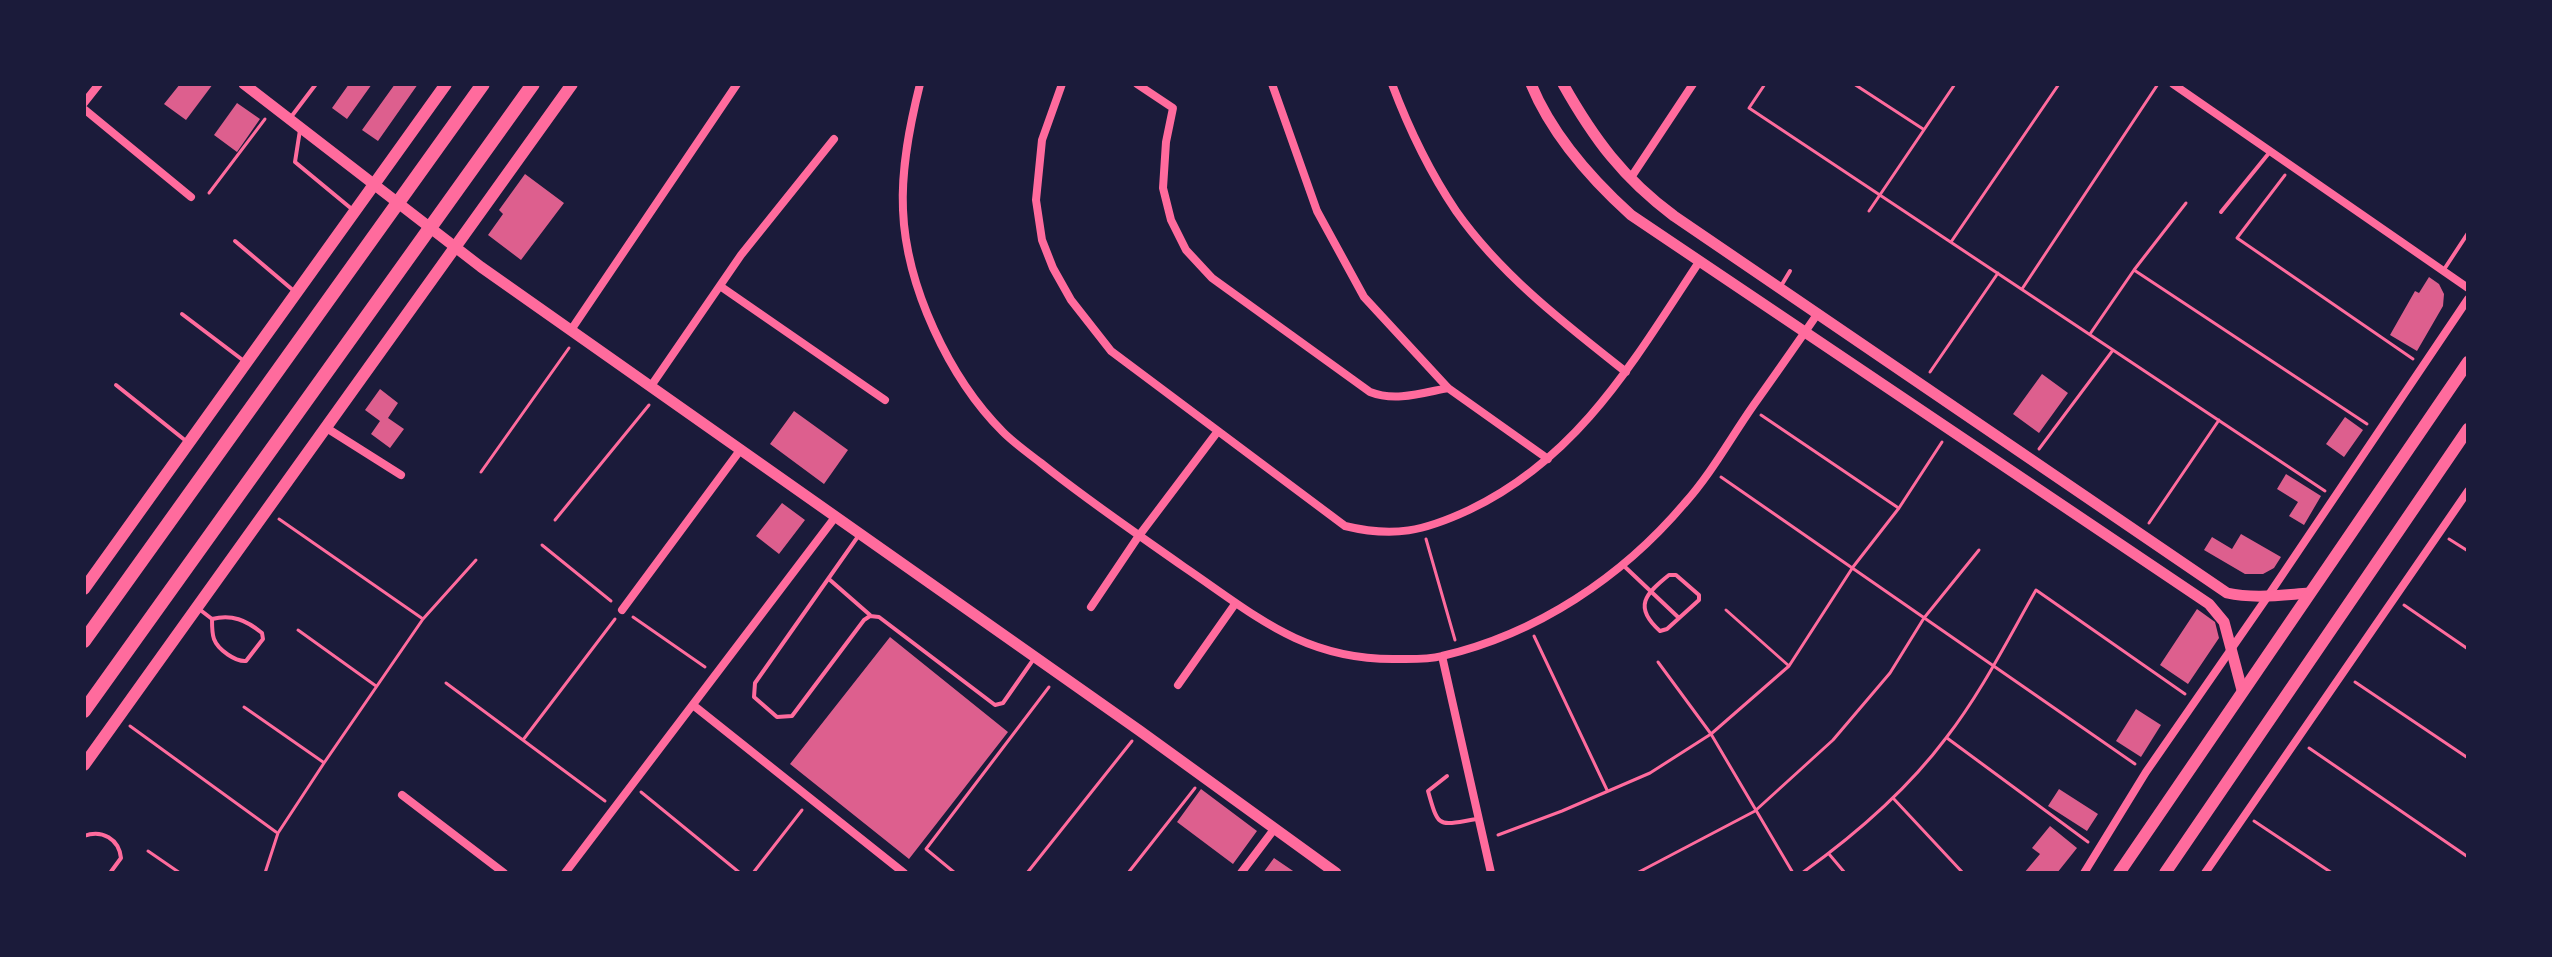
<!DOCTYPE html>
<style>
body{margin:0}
#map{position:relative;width:2552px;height:957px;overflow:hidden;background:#1b1b3a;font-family:Poppins,sans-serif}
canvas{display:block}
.frame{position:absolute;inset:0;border:86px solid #1b1b3a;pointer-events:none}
</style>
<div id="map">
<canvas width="2552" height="957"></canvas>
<div class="frame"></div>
</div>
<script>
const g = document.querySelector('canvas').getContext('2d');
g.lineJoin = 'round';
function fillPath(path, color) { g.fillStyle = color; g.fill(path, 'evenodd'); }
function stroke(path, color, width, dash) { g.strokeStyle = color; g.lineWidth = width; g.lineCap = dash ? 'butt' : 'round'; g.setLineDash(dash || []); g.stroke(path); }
const building = new Path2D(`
 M180,84h33l-27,36 -22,-16z
 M349,84h23l-25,35 -15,-11z
 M395,84h23l-40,57 -16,-11z
 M237,103l23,16 -23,33 -23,-17z
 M525,174l39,29 -43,57 -33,-25 15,-21 -4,-4z
 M2429,277l10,7 5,10 -1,12 -26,45 -27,-16 25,-44 4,2z
 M2042,374l26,19 -29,40 -26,-19z
 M380,389l18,14 -10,15 16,11 -14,19 -19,-14 9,-13 -15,-11z
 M794,411l54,39 -24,34 -54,-40z
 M2345,417l18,13 -19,27 -18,-13z
 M2286,474l35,22 -17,29 -15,-9 9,-14 -21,-13z
 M782,503l23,17 -26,34 -23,-18z
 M2241,534l40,23 -7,11 -11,6h-18l-41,-24 8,-13 20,12z
 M2197,609l18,13 4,16 -31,46 -28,-19z
 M890,637l118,95 -99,127 -119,-95z
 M2136,709l25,16 -20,32 -25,-16z
 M1201,789l56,42 -24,33 -56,-42z
 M2059,789l39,25 -11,17 -39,-25z
 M2050,826l27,22 -20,25h-33l16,-19 -8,-6z
 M1274,858l22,15h-33z`);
const path = new Path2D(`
 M1765,84l-16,24 576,383
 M1854,84l69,45
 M2285,175l-48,63 176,121
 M209,193l56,-74
 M1869,211l86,-127
 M1951,242l108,-158
 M2134,270l233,154
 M2022,289l136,-205
 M2090,334l44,-64 52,-67
 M1930,372l68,-99
 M1761,415l136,92
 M2039,449l74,-99
 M481,472l88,-124
 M1721,477l414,287
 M279,519l144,100
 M555,520l94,-115
 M2149,523l70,-103
 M1426,539l29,101
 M2449,539l19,12
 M542,545l69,56
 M2404,605l64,44
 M1726,610l63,56 64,-99 46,-59 43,-66
 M633,617l72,50
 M298,630l78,56
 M1534,636l73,154
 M1658,662l53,72 82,139
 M2355,682l113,76
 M446,683l159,118
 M244,707l79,55
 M130,726l146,106
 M1947,738l141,104
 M523,740l92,-121
 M2309,748l159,109
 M641,792l99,81
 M1893,798l70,75
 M2254,821l78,52
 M1498,835l64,-24 88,-38 61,-39 78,-68
 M148,851l32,22
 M1829,854l16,19
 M265,873l13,-40 46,-70 99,-144 53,-59
 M753,873l49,-63
 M955,873l-29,-24 123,-162
 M1027,873l105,-132
 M1128,873l67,-85
 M1637,873l118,-62 78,-71 57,-67 34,-55 55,-68
 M1802,873c53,-38 105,-83 144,-135 35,-45 62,-99 90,-148l149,104`);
const service = new Path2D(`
 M291,117l25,-33
 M300,130l-5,32 58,48
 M2221,212l48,-59
 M235,241l59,50
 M2443,271l25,-38
 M1781,286l9,-15
 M182,314l62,47
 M116,385l70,56
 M859,535l-104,148 -1,14 23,20 15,-1 72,-96 6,-4 9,1 116,88 8,-2 30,-43
 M1624,566l55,52
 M1669,575h7l23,20v5l-32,29 -7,2c-27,-24 -15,-37 9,-56z
 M830,580l40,35
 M199,609l13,10c0,6 0,15 2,20 4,11 22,23 32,22l17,-22 -1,-6c-16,-13 -30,-19 -50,-14
 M1447,776l-19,15c11,39 10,34 49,28
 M84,836c18,-7 35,3 37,22l-11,15`);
const minor = new Path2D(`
 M920,84c-10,40 -19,84 -17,126 3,76 46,168 100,222 11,11 25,21 38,31 46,37 95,70 143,104 71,48 118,92 209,92 16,0 34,1 49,-3 95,-22 180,-79 242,-152 27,-30 46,-65 69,-98 22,-31 44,-62 65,-93
 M1062,84l-20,56 -6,60 6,40 11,28 18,32 40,51 234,175c49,12 79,5 124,-16 111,-53 165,-150 230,-248
 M1137,84l36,24 -7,34 -3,46 8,32 15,30 26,28 158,114c25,10 52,1 78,-4
 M1272,84l45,127 47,86 84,91 100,71
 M1392,84c17,45 37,87 64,127 45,64 109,113 170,161
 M2173,84l295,204
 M84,103l15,-19
 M84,109l107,88
 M1630,179l63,-95
 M720,286l165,114
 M571,330l166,-246
 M651,386l90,-131 93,-116
 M325,427l76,48
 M1091,607l47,-70 80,-106
 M622,610l119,-161
 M1442,656l49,217
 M1178,685l57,-81
 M693,705l211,168
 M402,795l102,78
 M565,873l271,-357
 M1241,873l34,-45
 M2084,873l62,-101 122,-176 200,-297
 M2205,873l263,-382`);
const tertiary = new Path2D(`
 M244,84l237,183 659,464 196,142
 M1531,84c21,51 59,94 100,131l578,389 15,18 18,68
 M1563,84c31,55 60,94 111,132l553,377c27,6 54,2 82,0`);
const secondary = new Path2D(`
 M84,589l362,-505
 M84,765l488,-681
 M2119,873l349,-511
 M2165,873l303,-444`);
const primary = new Path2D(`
 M84,641l399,-557
 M84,711l449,-627`);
fillPath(building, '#dd5f8e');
stroke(path, '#ff6b9d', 3);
stroke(service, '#ff6b9d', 4);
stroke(minor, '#ff6b9d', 8);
stroke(tertiary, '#ff6b9d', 11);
stroke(secondary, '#ff6b9d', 12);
stroke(primary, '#ff6b9d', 14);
</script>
